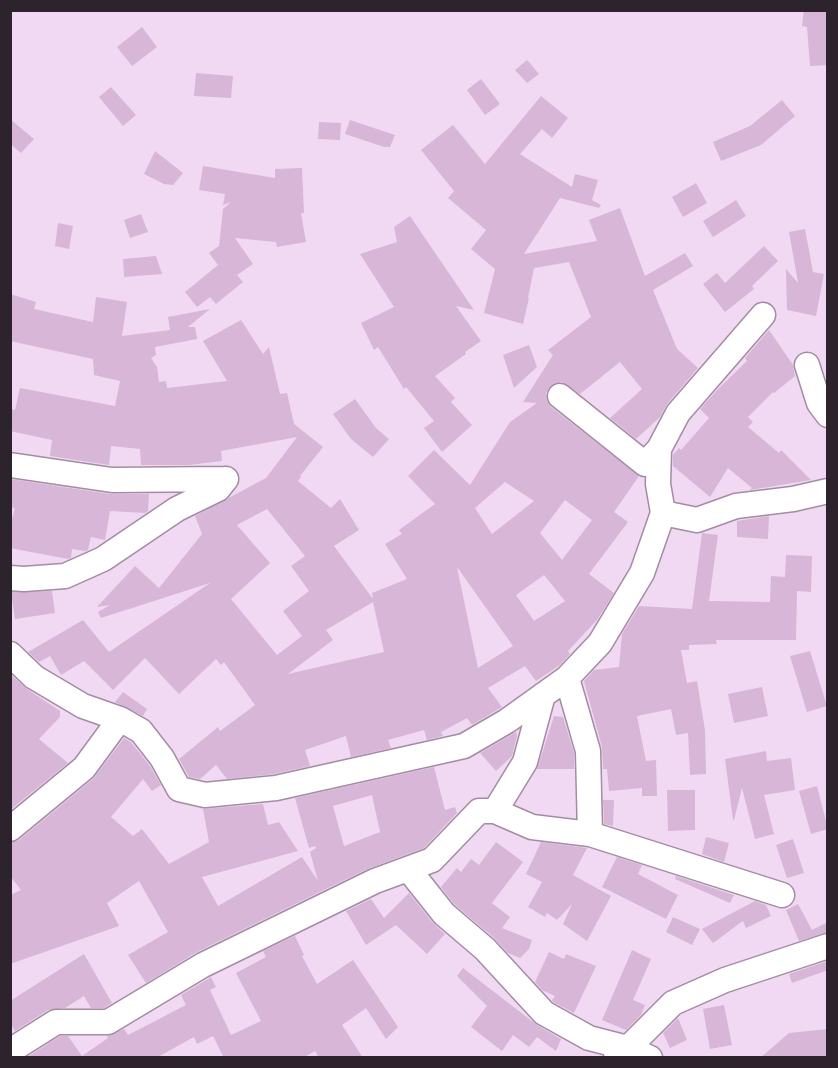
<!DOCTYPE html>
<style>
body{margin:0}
#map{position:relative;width:838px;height:1068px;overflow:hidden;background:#f2d9f3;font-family:"DM Sans",sans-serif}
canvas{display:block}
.frame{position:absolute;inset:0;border:12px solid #2c232c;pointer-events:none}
</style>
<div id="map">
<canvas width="838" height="1068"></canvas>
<div class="frame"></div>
</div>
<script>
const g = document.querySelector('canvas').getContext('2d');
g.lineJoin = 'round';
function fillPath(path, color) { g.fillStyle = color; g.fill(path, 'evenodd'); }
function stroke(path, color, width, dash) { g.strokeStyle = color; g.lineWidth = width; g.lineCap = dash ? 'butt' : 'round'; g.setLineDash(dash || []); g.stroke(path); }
const building = new Path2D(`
 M804,10h24v55l-18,1 -3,-39 -5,-1z
 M142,27l15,20 -25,19 -15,-19z
 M527,60l12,14 -12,9 -12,-13z
 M196,73l37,3 -2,22 -37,-2z
 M481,79l19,25 -15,11 -18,-25z
 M111,87l25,28 -13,11 -24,-29z
 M541,96l27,22 -16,20 -10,-9 -22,25 52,33 3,-13 23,6 -6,20 9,5 -2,3 -39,-10 -36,56 73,-13 -8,-21 31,-12 25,68 40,-23 8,13 -40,24 24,59 21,19 -31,36 -7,13 -24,22 -26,-21 32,-29 -22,-27 -40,32 -18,-12 -8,1 -5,5 -3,5 1,8 4,6 88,69 -25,36 14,10 -39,52 25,19 -17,27 -29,31 2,3 -10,11 -24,16 -11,-15 -37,22 14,19 -30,18 -5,-7 -26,14 2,4 -16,4 -3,-10 -36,10 3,8 -40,9 -5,-21 -41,14 5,16 -36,8 -47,5 -11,-14 -16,14 -11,-2 -10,-18 39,-32 2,4 35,-26 -31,-43 -3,3 -5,-6 -37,35 -34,-36 -32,32 -29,-29 -23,14 -11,-19 -11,6 -11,-10 55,-32 26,32 101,-69 -109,35 -3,-6 12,-7 -13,2 38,-41 24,22 43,-54 -7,-18 71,-38 31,-41 -76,14 1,10 -33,4h-48l-1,-16 -29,-3 -2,19 -59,-9 2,-16 -42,-9v-22l5,1 5,-22 95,18 5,-25 -26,-6 -1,-16 -83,-18v-47l26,8 -2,7 59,13 3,-25 31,5 -5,34 48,-6 -2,-13 42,-8 -22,18h7l2,12 -42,8 1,8 -5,3 6,9 2,15 7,-1 1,7 60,-7 -24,-40 38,-21 22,34 6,-7 11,47 7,-1 7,31 29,23 -23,29 1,1 -3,4 33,27 9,-9 19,31 -25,16 39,53 -1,-6 35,-14 -22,-35 17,-10 -3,-4 36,-26 -27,-28 26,-26 36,35 40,-63 27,-19 -14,-1 30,-47 -5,-5 43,-33 -22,-55 -35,6 -6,30h1l-6,26 -39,-11 11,-44 -24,-20 15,-19 -38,-32 6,-7 -33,-41 32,-25 32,39zM505,482l29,19 -42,33 -17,-26zM565,500l27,20 -30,40 -22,-27zM267,509l38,47 -14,10 18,25 -26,20 19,25 -25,19 -46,-56 39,-36 -33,-38zM457,567l56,79 -35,22zM544,575l21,26 -31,20 -18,-26zM373,602l11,50 -96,22 45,-34 -7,-10z
 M782,100l13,16 -34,29 -40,16 -8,-19 37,-16z
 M10,119l24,20 -13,14 -11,-9z
 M350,120l45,15 -5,12h-6l-39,-13z
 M319,122l22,1 -1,17 -22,-1z
 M155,151l28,22 -10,12 -9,-1 -20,-10z
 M203,166l72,12v-9l27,-1 2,45h-3l5,29 -29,5 -1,-5 -41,-4 18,26 -16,11 6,7 -27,22 -6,-7 -13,10 -12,-15 33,-27 -9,-12 10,-7 4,-37 8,-7 -8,3 2,-11 -26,-4z
 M696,183l11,20 -24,14 -11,-20z
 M736,200l10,16 -33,21 -10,-16z
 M141,214l7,18 -18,6 -6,-18z
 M410,216l64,94 -18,-4 25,35 -16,11 1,2 -31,22 20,22 -4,4 21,23 -30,27 -18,-24 10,-7 -28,-34 -2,2 -26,-42 -4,3 -13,-27 33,-16 -34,-53 37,-12 -3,-15z
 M58,223l15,3 -4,23 -14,-3z
 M805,229l8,43 11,2 -8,42 -29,-6 -1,-41 12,14 -9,-51z
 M764,246l14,15 -26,25 2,3 -29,23 -22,-28 14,-11 8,10z
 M156,256l6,18 -38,3 -1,-18z
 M769,330l24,35 2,11 -21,17 -1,-1 -25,25 5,5 -5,5 31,26 2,-3 30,30 -61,10 2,-2 -24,-20 -18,29 -37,-31v-11l6,-7 2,2 28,-32 -9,-9 19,-21 28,-27 -2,-3z
 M529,345l8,22 -23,21 -11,-33z
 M355,399l21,29 13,11 -16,18 -22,-18 -18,-25z
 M10,479l100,15h39l-1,17 -3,2 -35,-2 -5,29 -14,-3 -3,13 -3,1 -13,-2 -1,9 -3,1 -58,-11v-21l5,-19 -5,-1z
 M769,516l-1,23 -31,-2v-16z
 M702,533l16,2 -9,66 61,1 1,-26 14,1 1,-22 26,1 -1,36 -14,-1 -1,49h-80l1,4 -28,1v5h-8l6,33 10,-2 8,49 1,44 -16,1 -2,-42 -12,2 -5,-26 -34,7 9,45 10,-1 1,36h-15v-8l-33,3 -2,-22h-4l-1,-22 -18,-66 10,-11 25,-3 3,-33 17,-28 53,3z
 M52,591l3,22 -40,6 -4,-27z
 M810,651l17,55 -20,6 -17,-56z
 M10,674l17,15 33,22v6l-21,22 29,24 -58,47z
 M762,687l6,29 -34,7 -6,-29z
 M123,692l24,17 -4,7 -28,-14z
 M554,716l9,1 11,36v16h-37z
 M516,732l1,4 -5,20 -16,15 -16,-18z
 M124,738l7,4 19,24 11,19 -9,6 -9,-12 -32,38 22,19 9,-7 27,35 40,-22 -6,-33 60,-5 5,21 11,-3 19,29 -96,26 16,29 84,-49 16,24 -8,-29 6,-4 -1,-2 -6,2 -14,-50 139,-31 11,43 10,-3 2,6 -33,35 -54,20 -40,19 -133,65 -51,31 -18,-28 40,-23 -29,-51 -32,22 12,23 -109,38v-69l11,-5 -11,-14v-33l9,-3 74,-61zM372,795l8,37 -36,14 -11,-40z
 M766,751l1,10 24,-3 4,32 -31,5 10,39 -19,5 -13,-51 -8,32h-1l-8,-61z
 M817,786l11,43 -17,5 -12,-43z
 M667,790h28v40l-27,1z
 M603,800h11l-1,26 -9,-2z
 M706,837l23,6 -5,19 -22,-8z
 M793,839l11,34 -17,5 -11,-33z
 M496,842l27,20 -31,41 18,14 -8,11 30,12 -3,9 -9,9 -12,-5 -14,-15 -40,-34 -13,-17 16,-19 4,4 10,-13 8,6z
 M541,842l46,6 -14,27 38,21 -24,45 -24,-17 9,-20 -15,16 -10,-7 -2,4 -17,-10 14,-25 -16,-8z
 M617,857l25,8 -4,9 40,21 -12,24 -64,-32z
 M676,876l58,19 -4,8 -55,-24z
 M409,893l24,30 12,11 -18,20 -31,-29 -30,20 -20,-34 25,-12 13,19z
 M755,901l11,4 5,11 -25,12 -3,-7 -30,22 -11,-14z
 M798,904l14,26 16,-8v10l-29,9 -13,-31z
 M673,917l27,12 -8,16 -26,-13z
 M295,936l9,19 -2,1 15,28 36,-24 45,67 -12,12 -20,-31 -24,17 21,33h-44l-4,-7 -12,7h-79l-11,-22 -16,8 -3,-7 -38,21h-130l34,-22h8l14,20 26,-18 -1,-2 17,-7 4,6 58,-30 -5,-10 30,-18 5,10 -6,3 21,45 30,-14 -25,-48 30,-16 -3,-6z
 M632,950l19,9 -18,41 12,5 -4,10 -15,15 -24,-10z
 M549,952l15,7 2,-5 30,12 -22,47 -21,-11 -1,-2 3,-4 -13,-6 -7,-8z
 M84,954l28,49 -8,5h-13l-7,-12 -19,12 -17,2 -33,21 -5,-8v-22z
 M828,961v9l-36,13 -3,-9z
 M463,968l74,57 24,14 -5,12 -19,-14 -8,10 -16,-12 -11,16 -31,-24 16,-21 -30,-30z
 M724,1005l8,40 -22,4 -7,-40z
 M678,1018l9,22 -17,8 -7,-15z
 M828,1029v29h-68l29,-25z`);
const minor = new Path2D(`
 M807,365l12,38 9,12
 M560,396l85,68 14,-15 19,-36 85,-98
 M10,465l102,15 114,-1
 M663,513l34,7 39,-14 57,-7 35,-8
 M10,578l14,1 41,-3 38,-17 74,-50 41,-20 8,-10
 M10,654l24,23 49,29 37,13 21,12 21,27 17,31 26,6 71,-7 188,-42 43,-25 60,-43 33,-35 42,-70 21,-60 -5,-29 1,-35
 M567,678l21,73 2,83
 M495,811l37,16 58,7 192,61
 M10,829l74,-61 36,-49
 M409,870l35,44 41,35 59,64 45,25 39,10 22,10
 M10,1051l46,-29h52l95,-57 172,-84 57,-21 47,-49h16l30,-49 18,-67
 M616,1053l12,-5 45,-45 52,-23 103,-34`);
fillPath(building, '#d7b6d8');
stroke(minor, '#a38ca4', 27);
stroke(minor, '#fff', 24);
</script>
